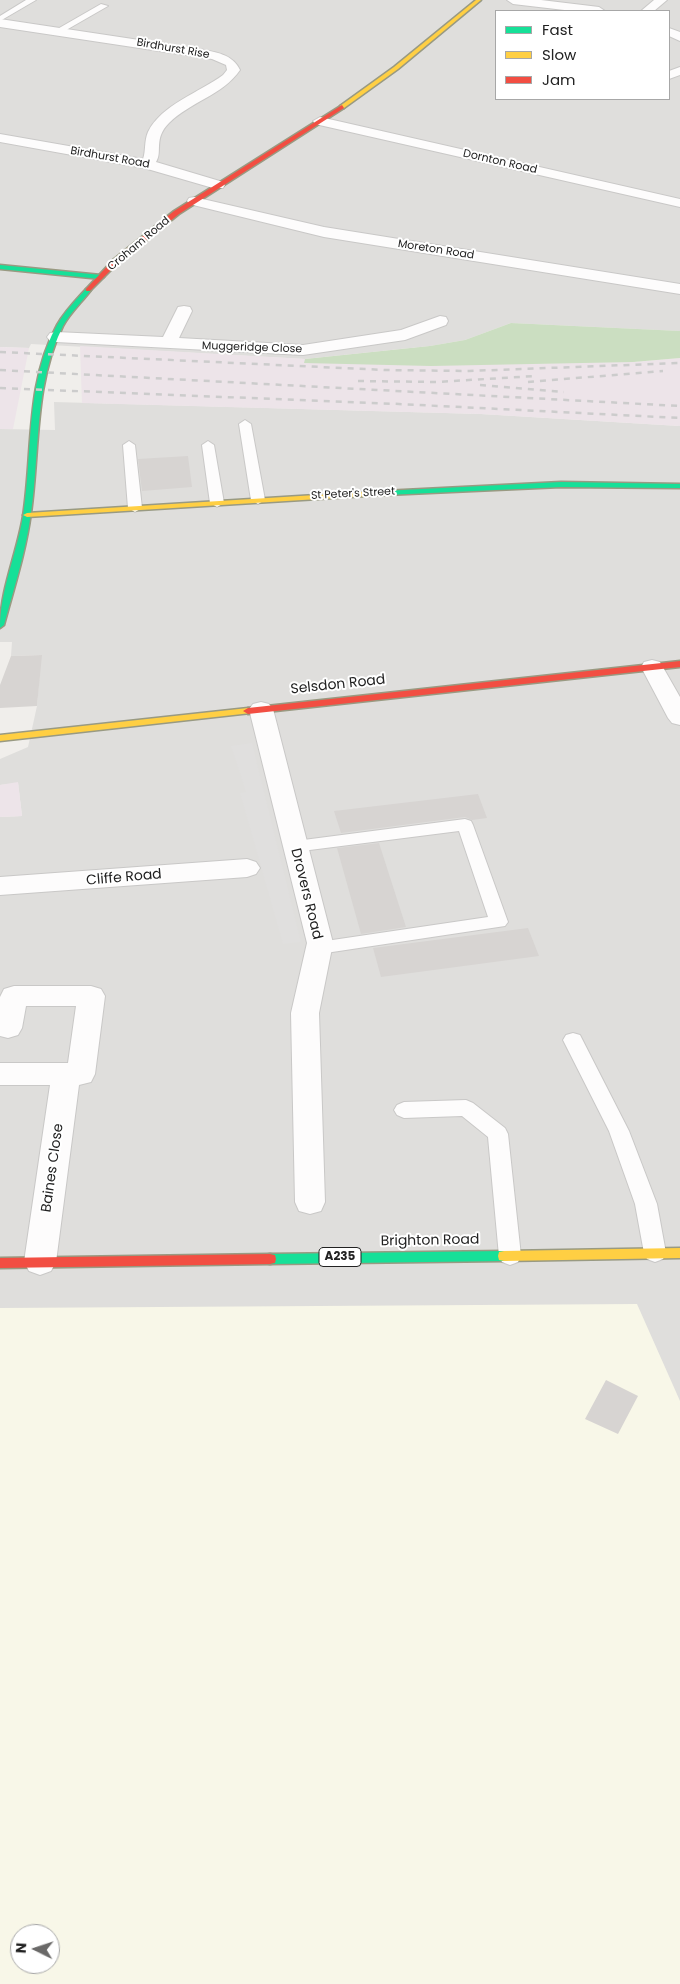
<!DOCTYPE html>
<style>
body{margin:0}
#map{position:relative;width:680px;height:1984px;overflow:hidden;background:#f0eeeb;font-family:Poppins,sans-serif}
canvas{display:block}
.legend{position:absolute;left:495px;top:10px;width:175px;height:90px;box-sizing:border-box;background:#fff;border:1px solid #a7a7a7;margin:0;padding:6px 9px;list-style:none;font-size:15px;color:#222}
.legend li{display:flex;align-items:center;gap:10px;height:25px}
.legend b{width:25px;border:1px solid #a7a7a7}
.north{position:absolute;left:10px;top:1924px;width:50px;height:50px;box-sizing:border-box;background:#fff;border:1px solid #a7a7a7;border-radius:50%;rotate:274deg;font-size:14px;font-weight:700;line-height:20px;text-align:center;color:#222}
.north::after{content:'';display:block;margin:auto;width:18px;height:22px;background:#6a6968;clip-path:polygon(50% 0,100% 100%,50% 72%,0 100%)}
</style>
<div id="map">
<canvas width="680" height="1984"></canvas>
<ul class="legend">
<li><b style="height:6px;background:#16e098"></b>Fast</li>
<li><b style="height:6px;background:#ffcf43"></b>Slow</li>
<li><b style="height:6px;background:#f24e42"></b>Jam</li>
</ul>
<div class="north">N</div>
</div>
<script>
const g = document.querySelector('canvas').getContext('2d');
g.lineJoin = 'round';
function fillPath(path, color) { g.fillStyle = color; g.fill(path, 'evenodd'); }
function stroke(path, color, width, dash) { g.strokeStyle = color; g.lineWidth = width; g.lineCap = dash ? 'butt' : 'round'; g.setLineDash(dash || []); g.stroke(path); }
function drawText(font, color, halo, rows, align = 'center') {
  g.font = font + ' Poppins,sans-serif'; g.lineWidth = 4; g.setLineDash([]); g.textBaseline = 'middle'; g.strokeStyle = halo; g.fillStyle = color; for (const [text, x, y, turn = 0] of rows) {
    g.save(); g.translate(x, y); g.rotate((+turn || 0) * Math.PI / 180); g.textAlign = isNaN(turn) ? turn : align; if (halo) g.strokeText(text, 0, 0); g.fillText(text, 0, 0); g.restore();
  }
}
const residential = new Path2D(`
 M0,0h680v331l-169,-8 -46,17 -35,6 -125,13 -274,-15 -2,4 -29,-1zM496,11h173v88h-173z
 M54,402l427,12 199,12v1558h-680v-1167l22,-1 -4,-33 -18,2v-26l28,-12 9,-41 4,-51 -30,1 1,-14h-12v-213l55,1zM20,1934h30v30h-30z`);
const industrial = new Path2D(`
 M80,346l225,13 125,-13 203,16 47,-4v68l-199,-12 -399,-11z
 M0,347l29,1 -16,81h-13z
 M18,782l4,34 -22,1v-32z`);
const education = new Path2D(`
 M637,1304l43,97v583h-680v-676zM20,1934h30v30h-30z`);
const forest = new Path2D(`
 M511,323l169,8v27l-47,4 -202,4 -127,-3 1,-4 125,-13 35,-6z`);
const parking = new Path2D(`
 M252,743l49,199 -18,2 -43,-151 6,-1 -15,-46z`);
const building = new Path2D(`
 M188,456l4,31 -50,4 -4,-32z
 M42,655l-5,51 -37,2v-23l11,-29z
 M478,794l9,24 -15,2 -7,-3 -124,16 -7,-22z
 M379,843l27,84 -45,7 -24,-86z
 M528,928l11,28 -158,21 -8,-29z
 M606,1380l32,16 -20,38 -33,-15z`);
const lane = new Path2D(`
 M26,0h10l-36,21v-5z
 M101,4l7,2 -47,27 -7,-2z
 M245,420l6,4 14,76 -7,4 -7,-4 -12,-76z
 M129,441l6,4 7,63 -7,4 -7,-4 -5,-63z
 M208,441l6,4 10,58 -7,4 -7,-4 -8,-58z
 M465,819l6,2 2,4 35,97 -3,4 -186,28 -6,-1 -3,-5 3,-5 6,-1 169,-25 -29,-86 -165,21 -6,-2 -3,-4 3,-4z
 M573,1033l7,2 49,96 28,73 9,49 -3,6 -8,3 -8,-3 -3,-6 -9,-49 -26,-73 -46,-91 3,-5z
 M466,1100l7,3 32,25 3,6 13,122 -3,6 -8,3 -8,-3 -3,-6 -11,-119 -26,-21 -58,2 -7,-3 -3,-5 3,-5 7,-3z`);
const street = new Path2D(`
 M507,0h34l58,7 6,4h-32l-60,-7z
 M654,0h13l-13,11h-13z
 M0,19l199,30c16,3 34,5 41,21 -17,25 -50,32 -71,53 -16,16 -6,29 -13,39l67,20 2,3 -2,3h-10l-69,-20 -144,-26v-8l143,25c3,-8 1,-18 5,-27 13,-27 52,-40 75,-57l4,-5 -1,-5 -14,-6 -13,-2 -199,-30z
 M669,28l11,4v9l-11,-5z
 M680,67v8l-11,4v-8z
 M320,117l360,82v8l-365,-83 -2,-3z
 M194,197l130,30 356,57v10l-356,-57 -135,-33 -2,-3 2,-3z
 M184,306l6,1 2,4 -13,27 124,7 98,-15 39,-14 6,1 2,4 -2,4 -41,15 -102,15 -247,-13 -6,-1 -3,-4 3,-4 6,-1 107,5 15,-30z
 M652,660l8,2 20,35v28l-8,-2 -4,-5 -27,-51 3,-5z
 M261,702l8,2 4,5 60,234 -14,70 6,189 -4,9 -11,3 -11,-3 -4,-9 -4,-189 16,-70 -58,-234 4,-5z
 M247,859l9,3 4,6 -4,6 -9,3 -247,18v-18z
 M14,986h77l10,3 4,7 -10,78 -4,8 -12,3 -23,177 -5,9 -11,4 -11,-4 -5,-9 26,-177h-50v-22h68l8,-57h-50l-4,22 -4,7 -10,3 -8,-2v-39l4,-8z`);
const fast = new Path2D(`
 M0,265l101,10 3,2 -3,2 -101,-10z
 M86,289l5,1c-9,12 -21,23 -28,36 -29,58 -23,125 -32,187 -5,38 -17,75 -27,112l-4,3c0,-38 17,-75 23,-112 10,-64 2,-133 34,-191 8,-14 19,-25 29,-36z
 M561,482l119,2v4l-119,-1 -197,9 -4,-2 4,-2z
 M504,1251l5,1 1,4 -1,4 -5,1 -234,3 -5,-1 -1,-4 1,-4 5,-1z`);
const slow = new Path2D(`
 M476,0h5l-83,69 -54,39h-4v-2l54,-39z
 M364,492l4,2 -1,2 -340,21 -4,-2 4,-2z
 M248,708l3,1v4l-251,28v-6z
 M680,1248v10l-176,3 -5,-1 -1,-4 1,-4 5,-1z`);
const jam = new Path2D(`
 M342,105l2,3 -165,106 -61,49 -28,28h-4v-2l27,-29 61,-49z
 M680,661v6l-432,47 -5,-3 5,-3z
 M270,1254l5,1 1,4 -1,4 -5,1 -270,4v-10z`);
const rail = new Path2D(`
 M0,352l385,18 84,1 211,-8
 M0,370l680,36
 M358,381l78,1 100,-6
 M528,382l135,-11
 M480,385l84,7
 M0,388l399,16 281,14`);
const farStreetnames = [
 ["Birdhurst Rise",173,49,10],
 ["Birdhurst Road",110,158,10],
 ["Dornton Road",500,162,13],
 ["Croham Road",139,244,-40],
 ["Moreton Road",436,250,9],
 ["Muggeridge Close",252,348,2],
 ["St Peter's Street",353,494,-3]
];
const shields = [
 [340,1257,42]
];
const shieldNames = [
 ["A235",340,1257]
];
const streetNames = [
 ["Selsdon Road",338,685,-6],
 ["Cliffe Road",124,878,-5],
 ["Drovers Road",306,894,76],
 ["Baines Close",53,1168,-82],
 ["Brighton Road",430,1241,-1]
];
fillPath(residential, '#dfdedc');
fillPath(industrial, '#ede4e9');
fillPath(education, '#f8f7e8');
fillPath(forest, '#cbdec1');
fillPath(parking, '#e0dfde');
fillPath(building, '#d7d4d2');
stroke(lane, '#c9c8c7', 2);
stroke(street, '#c9c8c7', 2);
stroke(fast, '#999a82', 3);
stroke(slow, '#999a82', 3);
stroke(jam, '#999a82', 3);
fillPath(lane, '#fdfcfc');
fillPath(street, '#fdfcfc');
fillPath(fast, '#16e098');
fillPath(slow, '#ffcf43');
fillPath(jam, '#f24e42');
stroke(rail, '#ccc', 2.5, [6, 6]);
drawText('11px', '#222', '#fff', farStreetnames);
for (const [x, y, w] of shields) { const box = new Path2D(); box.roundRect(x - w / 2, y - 9.5, w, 19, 4); g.fillStyle = '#fff'; g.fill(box); stroke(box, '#222', 1); }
drawText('bold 12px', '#222', null, shieldNames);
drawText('14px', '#222', '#fff', streetNames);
</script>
